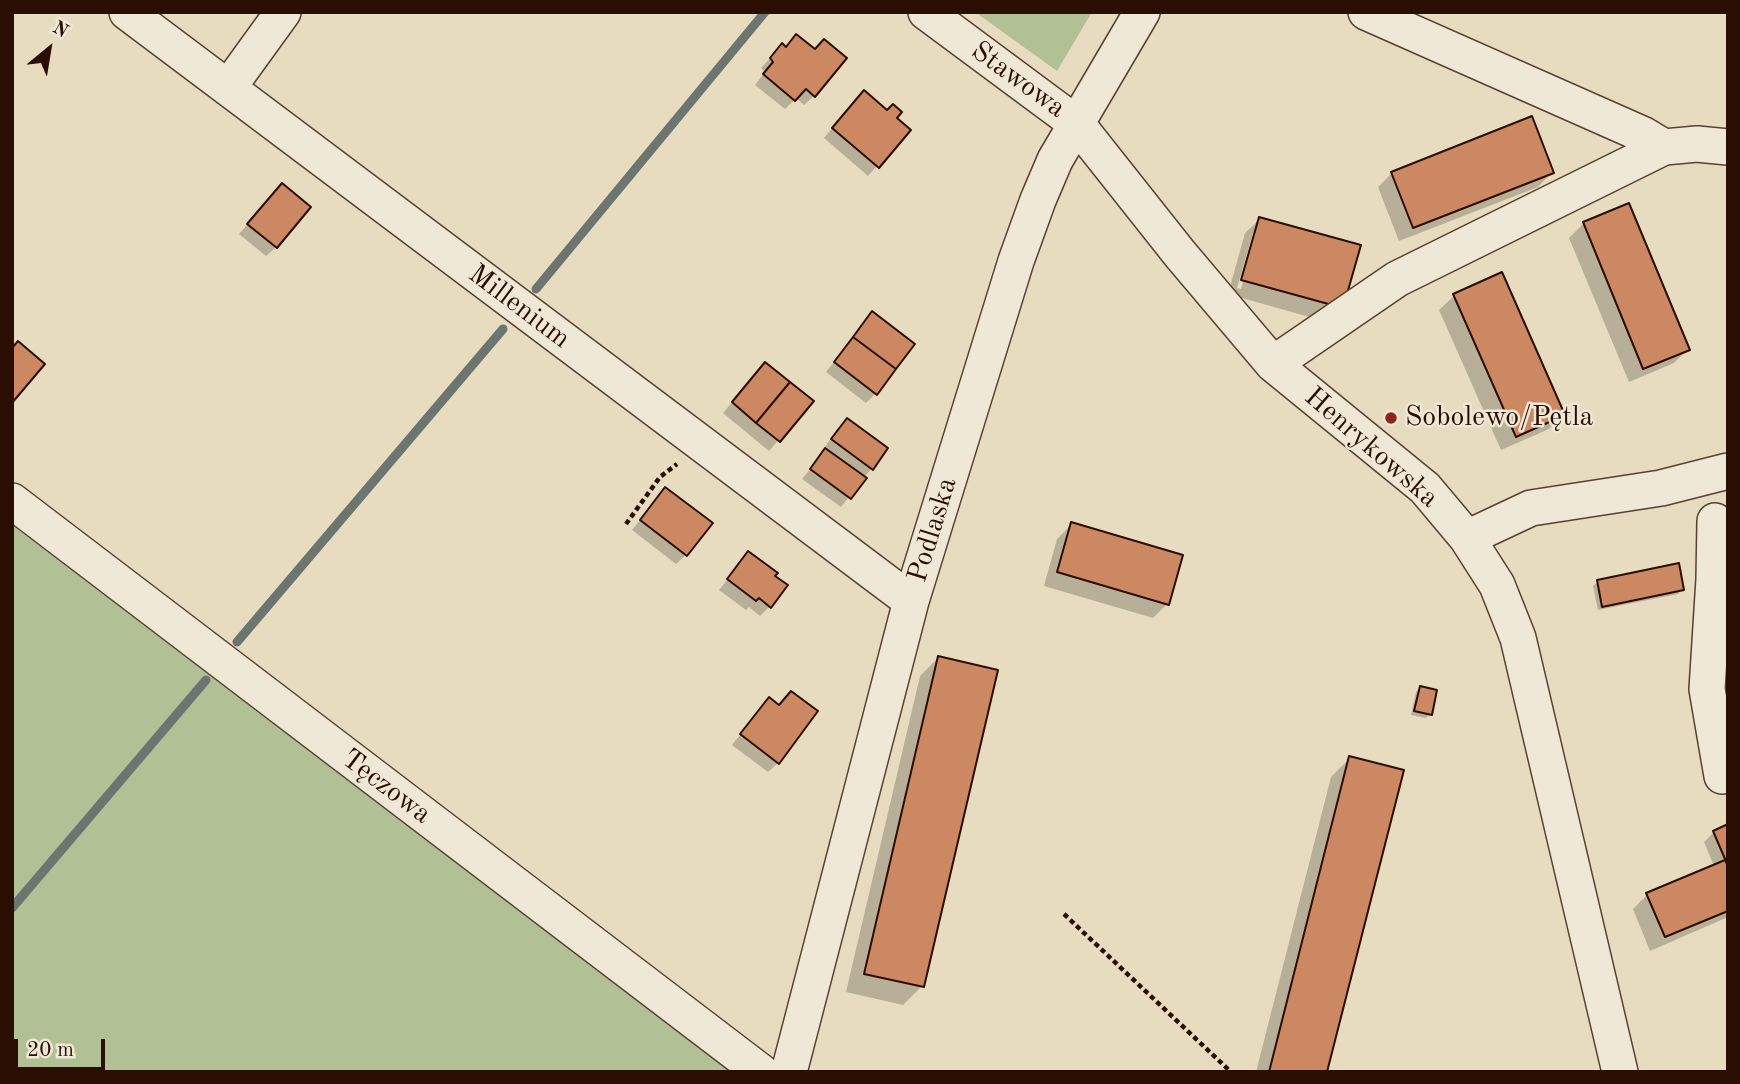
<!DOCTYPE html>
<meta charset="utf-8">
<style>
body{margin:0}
#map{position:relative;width:1740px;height:1084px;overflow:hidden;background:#e7dbc0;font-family:"Old Standard TT",serif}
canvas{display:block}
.frame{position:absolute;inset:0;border:14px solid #2a0e02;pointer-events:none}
.north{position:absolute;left:14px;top:14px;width:70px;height:70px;-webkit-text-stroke:5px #efe8d6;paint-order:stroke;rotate:30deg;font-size:19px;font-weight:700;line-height:28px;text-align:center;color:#2a0e02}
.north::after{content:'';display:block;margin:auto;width:24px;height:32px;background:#2a0e02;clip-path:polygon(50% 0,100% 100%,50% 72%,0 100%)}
.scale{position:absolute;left:14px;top:1039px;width:91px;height:32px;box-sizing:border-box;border:4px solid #2a0e02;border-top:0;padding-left:9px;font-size:21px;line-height:24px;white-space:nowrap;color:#2a0e02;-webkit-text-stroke:5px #efe8d6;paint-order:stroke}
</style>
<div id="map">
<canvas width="1740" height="1084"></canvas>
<div class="frame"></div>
<div class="north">N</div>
<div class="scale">20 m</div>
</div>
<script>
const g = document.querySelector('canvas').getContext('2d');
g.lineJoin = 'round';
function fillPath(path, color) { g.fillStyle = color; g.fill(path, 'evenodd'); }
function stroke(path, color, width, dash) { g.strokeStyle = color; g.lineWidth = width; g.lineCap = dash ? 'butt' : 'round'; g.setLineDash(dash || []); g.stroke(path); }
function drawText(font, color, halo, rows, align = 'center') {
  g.font = font + ' "Old Standard TT",serif'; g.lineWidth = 5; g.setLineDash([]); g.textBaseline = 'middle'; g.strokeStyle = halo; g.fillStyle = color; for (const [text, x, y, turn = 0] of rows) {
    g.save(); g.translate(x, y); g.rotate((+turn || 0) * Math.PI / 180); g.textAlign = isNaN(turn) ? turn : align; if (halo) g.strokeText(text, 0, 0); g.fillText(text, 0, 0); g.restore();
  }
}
const green = new Path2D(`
 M975,12h117l-35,59z
 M12,524l720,548h-720z`);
const shadow = new Path2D(`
 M773,55l41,41 -10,9 -8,-7 -11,11 -30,-24 10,-13 -4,-4z
 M854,102l54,28 -40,46 -44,-38z
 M1552,172l-14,15 -139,54 -21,-54 14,-14z
 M273,195l3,52 -10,9 -27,-22z
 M1628,205l60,144 -14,14 -45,19 -60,-144 15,-15z
 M1260,219l98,27 -31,76 -99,-28 17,-61zM1253,233h3l-15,56 -4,-1z
 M1501,274l62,140 -14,15 -48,21 -62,-140 15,-14z
 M872,314l4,79 -10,10 -40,-31z
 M756,374l55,28 -42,49 -46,-38z
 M847,420l24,49 -30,38 -39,-28 23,-28 -2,-1 14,-21z
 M665,489l21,66 -10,9 -44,-34z
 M1072,524l95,80 -14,14 -109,-32 13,-47z
 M748,554l25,23 -3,29 -10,10 -11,-9 -3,3 -27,-20z
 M1598,582l84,7 -4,5 -80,16 -5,-24z
 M938,658l-16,328 -19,19 -57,-13 74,-316z
 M1420,688l10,26 -4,4 -15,-3 5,-23z
 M769,699l9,64 -10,9 -36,-27z
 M1350,758l-25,314h-69l75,-295z
 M1728,826v91l-78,34 -17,-42 14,-14 67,-29 -10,-24 10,-10z`);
const stream = new Path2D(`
 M536,289l229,-277
 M237,642l266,-313
 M12,908l194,-228`);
const building = new Path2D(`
 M796,34l19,15 9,-10 23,19 -32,39 -9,-8 -11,12 -32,-27 10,-12 -3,-4 12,-15 4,4z
 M864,90l23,20 6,-6 9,8 -5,6 14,12 -32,38 -47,-40z
 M1532,116l22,57 -141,55 -22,-56z
 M282,183l29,24 -34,41 -30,-24z
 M1629,203l61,147 -47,19 -60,-147z
 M1259,217l102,28 -18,63 -102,-28z
 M1502,272l63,143 -49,22 -63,-143z
 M872,311l43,33 -19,25 -43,-32z
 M853,337l43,32 -19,26 -43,-33z
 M18,341l27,23 -33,39v-55z
 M765,362l25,20 -34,41 -24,-21z
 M790,382l24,19 -34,41 -24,-19z
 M847,418l41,30 -15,22 -42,-31z
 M825,448l42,30 -16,21 -41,-30z
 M665,487l48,36 -26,33 -47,-36z
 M1071,522l112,33 -14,50 -112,-33z
 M748,551l30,22 -3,3 13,9 -17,23 -12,-10 -3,3 -29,-22z
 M1679,563l5,27 -82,17 -5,-27z
 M938,656l60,14 -74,317 -60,-13z
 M1420,686l17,4 -5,25 -18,-4z
 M791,691l27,20 -39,53 -39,-30 29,-37 10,8z
 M1349,756l55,14 -77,302h-58z
 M1728,824v42l-15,-35z
 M1725,860l3,6v45l-63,26 -19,-44z`);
const path = new Path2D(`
 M626,524l34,-47 17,-13
 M1064,914l167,158`);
const minor = new Path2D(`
 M127,12l784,589
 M926,12l151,112 103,130 93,110 152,124 42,50 30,47 21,53 102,434
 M1366,12l278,123 20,12
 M228,88l55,-76
 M1273,364l124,-85 267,-132 33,-3 31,3
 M12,501l749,571
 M1715,521l-1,58 -7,110 15,87
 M1467,538l64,-30 130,-20 67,-17
 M789,1072l122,-471 105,-340 22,-61 17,-40 87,-148`);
const markers = [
 [1391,418,7,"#8f2418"]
];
const streetNames = [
 ["Stawowa",1018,80,36],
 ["Millenium",519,307,37],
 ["Henrykowska",1371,448,41],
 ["Podlaska",933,530,-73],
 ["Tęczowa",386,787,37]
];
const poiNames = [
 ["Sobolewo/Pętla",1405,418]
];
fillPath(green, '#b2c195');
fillPath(shadow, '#0003');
stroke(stream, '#6c7570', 9);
fillPath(building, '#cb8862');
stroke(building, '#2a0e02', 2);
stroke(minor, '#594132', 38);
stroke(path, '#2a0e02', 4.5, [5, 3.5]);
stroke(minor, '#efe8d6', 35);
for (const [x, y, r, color] of markers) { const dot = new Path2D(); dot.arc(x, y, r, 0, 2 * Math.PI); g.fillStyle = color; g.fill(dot); stroke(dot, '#efe8d6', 2.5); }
drawText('28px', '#2a0e02', '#efe8d6', streetNames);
drawText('28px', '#2a0e02', '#efe8d6', poiNames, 'left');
</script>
